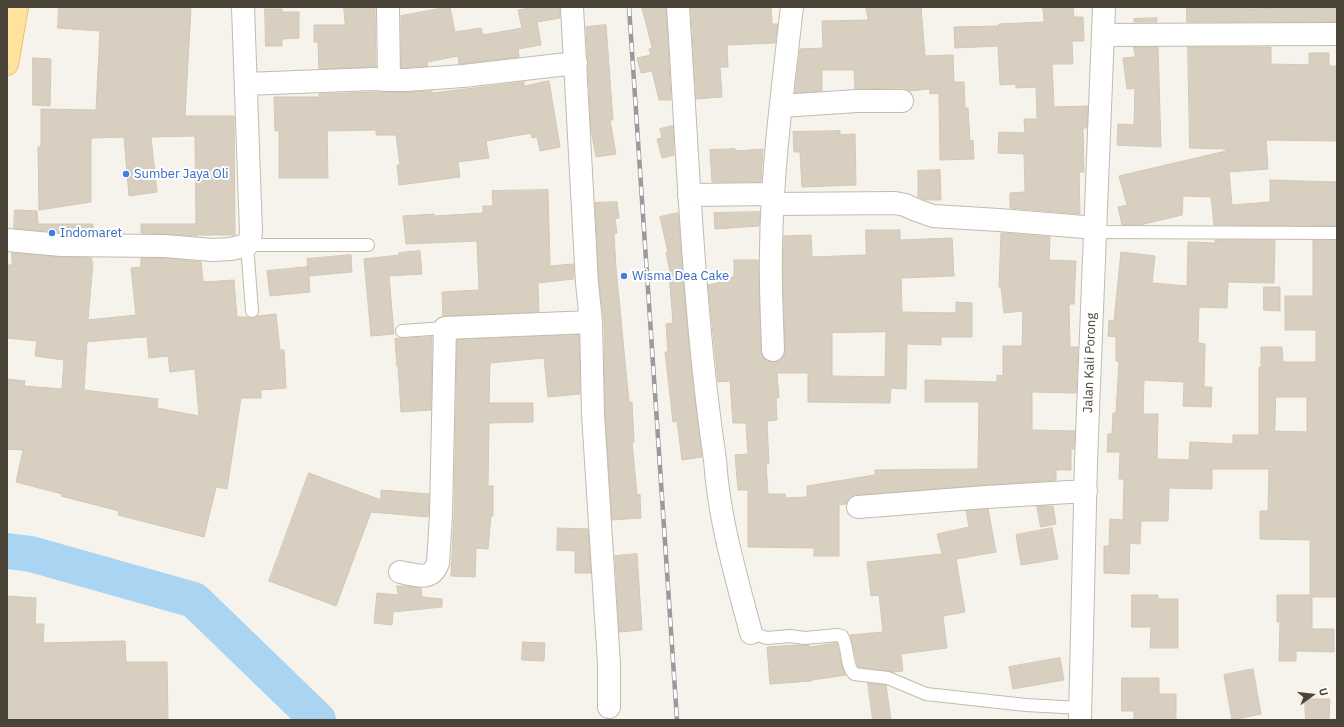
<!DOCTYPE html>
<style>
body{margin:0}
#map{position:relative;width:1344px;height:727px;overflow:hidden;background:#f6f3ec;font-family:"IBM Plex Sans",sans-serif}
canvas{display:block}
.frame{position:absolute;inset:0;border:8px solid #4b4439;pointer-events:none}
.north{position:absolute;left:1292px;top:675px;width:40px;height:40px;-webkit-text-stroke:3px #fff;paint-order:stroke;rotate:75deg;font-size:11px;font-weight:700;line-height:16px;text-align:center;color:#4b4439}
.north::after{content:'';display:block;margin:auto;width:14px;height:18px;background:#4b4439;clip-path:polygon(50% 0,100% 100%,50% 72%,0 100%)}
</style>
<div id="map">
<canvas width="1344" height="727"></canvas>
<div class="frame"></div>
<div class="north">U</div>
</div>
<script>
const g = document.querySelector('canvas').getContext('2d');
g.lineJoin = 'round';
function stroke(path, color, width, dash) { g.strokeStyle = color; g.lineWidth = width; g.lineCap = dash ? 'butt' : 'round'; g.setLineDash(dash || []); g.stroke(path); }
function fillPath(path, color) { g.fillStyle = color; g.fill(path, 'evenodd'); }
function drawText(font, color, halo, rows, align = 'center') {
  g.font = font + ' "IBM Plex Sans",sans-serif'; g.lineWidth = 4; g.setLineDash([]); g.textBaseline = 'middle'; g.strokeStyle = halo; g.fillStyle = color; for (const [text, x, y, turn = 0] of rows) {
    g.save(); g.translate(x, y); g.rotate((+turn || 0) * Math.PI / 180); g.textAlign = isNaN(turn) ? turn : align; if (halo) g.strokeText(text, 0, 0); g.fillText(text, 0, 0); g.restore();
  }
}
const river = new Path2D(`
 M7,551l24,3 163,46 124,120`);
const building = new Path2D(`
 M59,7h132l-6,109h49l1,119h-37v1l-57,-3v-9h55l-1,-88 -44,1 6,55 -28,4 -5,-59 -33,1v64l-52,8 -1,-63h3v-38l55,1 4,-79 -42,-3z
 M344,7h31l1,60 -57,2 -1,-27h-4v-17h31z
 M450,7l5,25 26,-4 2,7 39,-7 -4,-18 19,-3h23v11l-23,4 4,23 -23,4 1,8 -60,7 -1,-8 -31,6 1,4 -27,2v-52z
 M642,7h24l5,93h-12l-7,-29 -11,2 -4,-15 14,-3 -2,-6 3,-1z
 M691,7h80l1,17h6l-3,19 -48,2 1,22h-8l2,30 -26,2z
 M866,7h55l4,49 28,-1 1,27h10l1,26h3l2,33 3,-1 1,19 -34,1 -1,-67 -9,1v-5l-21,2 -7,-3 -47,1 -1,-19h-32v21l-27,2 5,-44 23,-1 -1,-27 46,-1z
 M1043,7h30l1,10h9l1,24h-12l1,23h-21l2,43 34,-1 -1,22h-4l1,44h-5l1,42 -70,-6v-15l15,-1 -1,-38 -26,-1 1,-21 26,1 -1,-14h13l-1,-32 -20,1v-4l-16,1 -2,-39 -43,2 -1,-21 45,-1v-2l45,-2z
 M1187,7h58l1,2 90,-2 1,15h-150z
 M265,9h17v3h17v26l-17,1v7h-16z
 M1157,18v4h-23v-3z
 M606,25l7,95h-3l6,34 -20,3 -5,-27 -5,-103z
 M1134,47h24l3,100 -44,-2 1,-21 16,1 1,-37 -8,1 -4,-31 12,-1z
 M1188,47h83v17l38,1v-12h20v13h8v75l-71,-1 2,29 -39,3 3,33 38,-3v-22l67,2v44l-123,-1 -3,-28 -28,-1 -1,19 -42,10h-18l-4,-18 9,-2 -8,-29 107,-25v-2l-36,-1z
 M33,58l18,1 -1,47 -17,-1z
 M549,81l11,66 -20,4 -3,-14 -5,1 -1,-5 -45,8 3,17 -31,4 2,15 -61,8 -2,-20h3l-4,-30h-20v-5l-49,1 1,47h-49v-47h-4l-1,-34h45v-3l54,-2h33l26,-1v2l92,-11v4z
 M673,126l1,29 -12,3 -5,-19 5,-1 -2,-9z
 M840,131v4l15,-1 1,51 -54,2 -2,-35h-6l-1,-20z
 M735,149l1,2 27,-2 -2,33h-49l-2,-32z
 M940,170l1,30h-16l-7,-3v-26z
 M548,190l2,76 23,-2 1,15 -36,4 1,29 -96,4 -1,-24 37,-2 -2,-49 -71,3 -3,-28 31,-2v2l49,-3v-7h10l-1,-15z
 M617,202l2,16 -4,1 2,14 -3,1 2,34 13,134h3l2,40h-2l5,53 3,-1 1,24 -29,2 -7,-107 -1,-91 -5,-40 -4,-79z
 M15,210l22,1 1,13h55v9h-31l-48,-5z
 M760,212l-1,14 -44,3 -1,-16z
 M678,213l11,135 13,109 -20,3 -5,-39 -4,1 -8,-70h3l-2,-28 7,-1 -4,-51h1l-4,-20h2l-8,-35z
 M866,230h34v10l52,-2 2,38 -53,2 1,34 54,1v-11l16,1v34h-31v8l-34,-1 -1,45 -15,-1 -1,15 -82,-1v-29h-31l2,25h-3l1,22 -10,1 2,43h-3l2,30h17l1,4 21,-1v-11l68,-11v-5l103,-1 1,-67h-54v-22l72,2v-7l6,1v-30h19l1,-35 -19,2 -3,-26h-2l2,-54 49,4 -1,23 27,1 -2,43h-5l1,43h8l-2,46 -44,-1v38l43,1 -1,18h-3v21h-15v10l-199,15 -6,2 -5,7 -7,1v51h-25v-8l-66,-1v-57h-10l-3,-35 13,-1 -2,-31h-13l-3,-42 -12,1 -10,-97 10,-2v-4l16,-2v-17h24l3,91 2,6 4,4 7,1 5,-1 5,-5 1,-6 -2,-76 1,-38 27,-1 1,22 54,-2zM886,332l-1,45 -53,-1v-43z
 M1215,240h60l-1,43 -46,-1 -1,26 -28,-1 -1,36 7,1 -1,43h8l-1,20 -28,-1 1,-24 -40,-2 -1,34h15l-1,45 32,1 1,-18 43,2v-9h26v-68h2v-20h21l1,15h33v-32h-31v-34h28v-56h24v357h-25v32h22v23l-38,-1v10h-17l1,-39h-3v-27h33v-55l-50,-1v-28h8l1,-42h-57v20l-43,-1 -1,33h-27l-1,23 -10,-1 -1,31 -25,-1v-27h5l1,-27 13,1 1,-41h-5l1,-27h-13l1,-18h4l1,-21h3l3,-52h-3v-24l-8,-1 1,-16 5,1 7,-69 34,4 -3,27 35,3 1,-44 28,1zM1276,397h31v35l-32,-1z
 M420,251l2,23 -33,2 5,58 -23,2 -7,-77 35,-4v-2z
 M12,253l48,4 32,1 -1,4h2l-5,58 48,-5 -5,-47 10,-1v-9h22l38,4 2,20 31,-2 3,37h10l6,1 5,-2 18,-2 4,36h4l2,38 -25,2v8h-20l-14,91 -11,-2 -12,50 -86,-22 1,-4 -58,-15 1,-2 -46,-12 7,-32 -16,-1v-70l18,2 -1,5 38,3 2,-29 -29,-4 2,-15 -30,-3v-73h5zM147,337l2,21 19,-2 2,16 25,-3 4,47 -42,-8 1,-9 -74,-9 3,-48z
 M351,255l1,17 -43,4 -2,-17z
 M308,267l2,25 -40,4 -3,-25z
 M1264,287h16v24l-16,-1z
 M579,335l1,59 -32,3 -4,-39 -54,5 -1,40h44v19l-44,1 -1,63h5v30h-2l-3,33 -12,-1 -1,29 -24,-1 3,-62 3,-174z
 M432,337l-1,73 -30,2 -3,-46h-1l-2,-27z
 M309,473l72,27v-10l48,4 -1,23 -57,-5 -35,94 -67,-25z
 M1037,506h16l3,18 -15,3z
 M988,509l8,43 -40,7 9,53 -22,4 4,32 -46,6 2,17 -10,1 -35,-5 -8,-32 33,-3 -4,-37 -8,1 -4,-34 75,-8 -5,-20 32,-7 -3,-16z
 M558,528l30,1 3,44h-16v-22l-18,-1z
 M1052,528l6,31 -37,6 -5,-30z
 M637,554l5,76 -23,2 -4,-76z
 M397,586h8l16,2 1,9 20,2v8l-49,5 -1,13 -18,-2 3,-30 21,2z
 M1132,595h26v4h20v49h-28l1,-21h-19z
 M7,596l29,2 -1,26h9l-1,19 82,-2 1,21h41l1,58h-161z
 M523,642l22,1 -1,18 -22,-1z
 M837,643l5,24 4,8 -34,5v1l-42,3 -3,-37 30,-2h12v2z
 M1060,658l4,22 -51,9 -4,-22z
 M1253,669l8,45 -29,6 -8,-45z
 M1122,678h37v16h17v26h-42v-9h-12z
 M868,683l18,2 5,35h-18z
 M1305,699h25l-1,21h-23z`);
const lane = new Path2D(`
 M1096,232l241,1
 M252,311l-5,-66h121
 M402,331l43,-3
 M751,633l16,5 23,-2 15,2 32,-3 5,1c7,12 3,28 12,38l34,4 38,16 100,11 54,3`);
const street = new Path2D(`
 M572,7l15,276 4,39 2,92 16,250v43
 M678,7c10,151 15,303 37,453 4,60 21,116 36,173
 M1103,35l234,-1
 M389,80h17l57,-4 113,-13
 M246,84l127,-5 16,1 -1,-73
 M781,106l76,-5h45
 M689,195l84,-1
 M773,204l122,-1 10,2 11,5 17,6 66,4 97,8
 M7,240l54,5 103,1 49,4 18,-1 16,-4 3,-6 1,-7 -8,-225
 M773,350c-1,-34 -3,-67 -2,-101 1,-81 12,-162 21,-242
 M858,507l128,-10 100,-6
 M400,572c16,3 31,10 38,-9l3,-49 4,-186 146,-6
 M1080,720l6,-259 18,-454`);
const primary = new Path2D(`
 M7,64l10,-57`);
const rail = new Path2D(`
 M629,7l48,713`);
const markers = [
 [126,174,4,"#3f7fe0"],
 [52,233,4,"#3f7fe0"],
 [624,276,4,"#3f7fe0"]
];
const shopNames = [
 ["Sumber Jaya Oli",134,174],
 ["Indomaret",60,233],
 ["Wisma Dea Cake",632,276]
];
const streetNames = [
 ["Jalan Kali Porong",1090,363,-88]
];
stroke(river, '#a9d4f2', 36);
fillPath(building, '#d8cfc1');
stroke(building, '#d3c7b4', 1);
stroke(lane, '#c2bbae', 14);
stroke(street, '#c2bbae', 24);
stroke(primary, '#e6c16a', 24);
stroke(lane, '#fff', 12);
stroke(street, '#fff', 22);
stroke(primary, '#ffe39c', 22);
stroke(rail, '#9a9a9a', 4.5);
stroke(rail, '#fff', 3, [9]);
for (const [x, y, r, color] of markers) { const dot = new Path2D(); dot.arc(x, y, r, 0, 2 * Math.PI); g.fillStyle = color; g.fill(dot); stroke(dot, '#fff', 1.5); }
drawText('13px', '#366cbe', '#fff', shopNames, 'left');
drawText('13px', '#4b4439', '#fff', streetNames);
</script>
